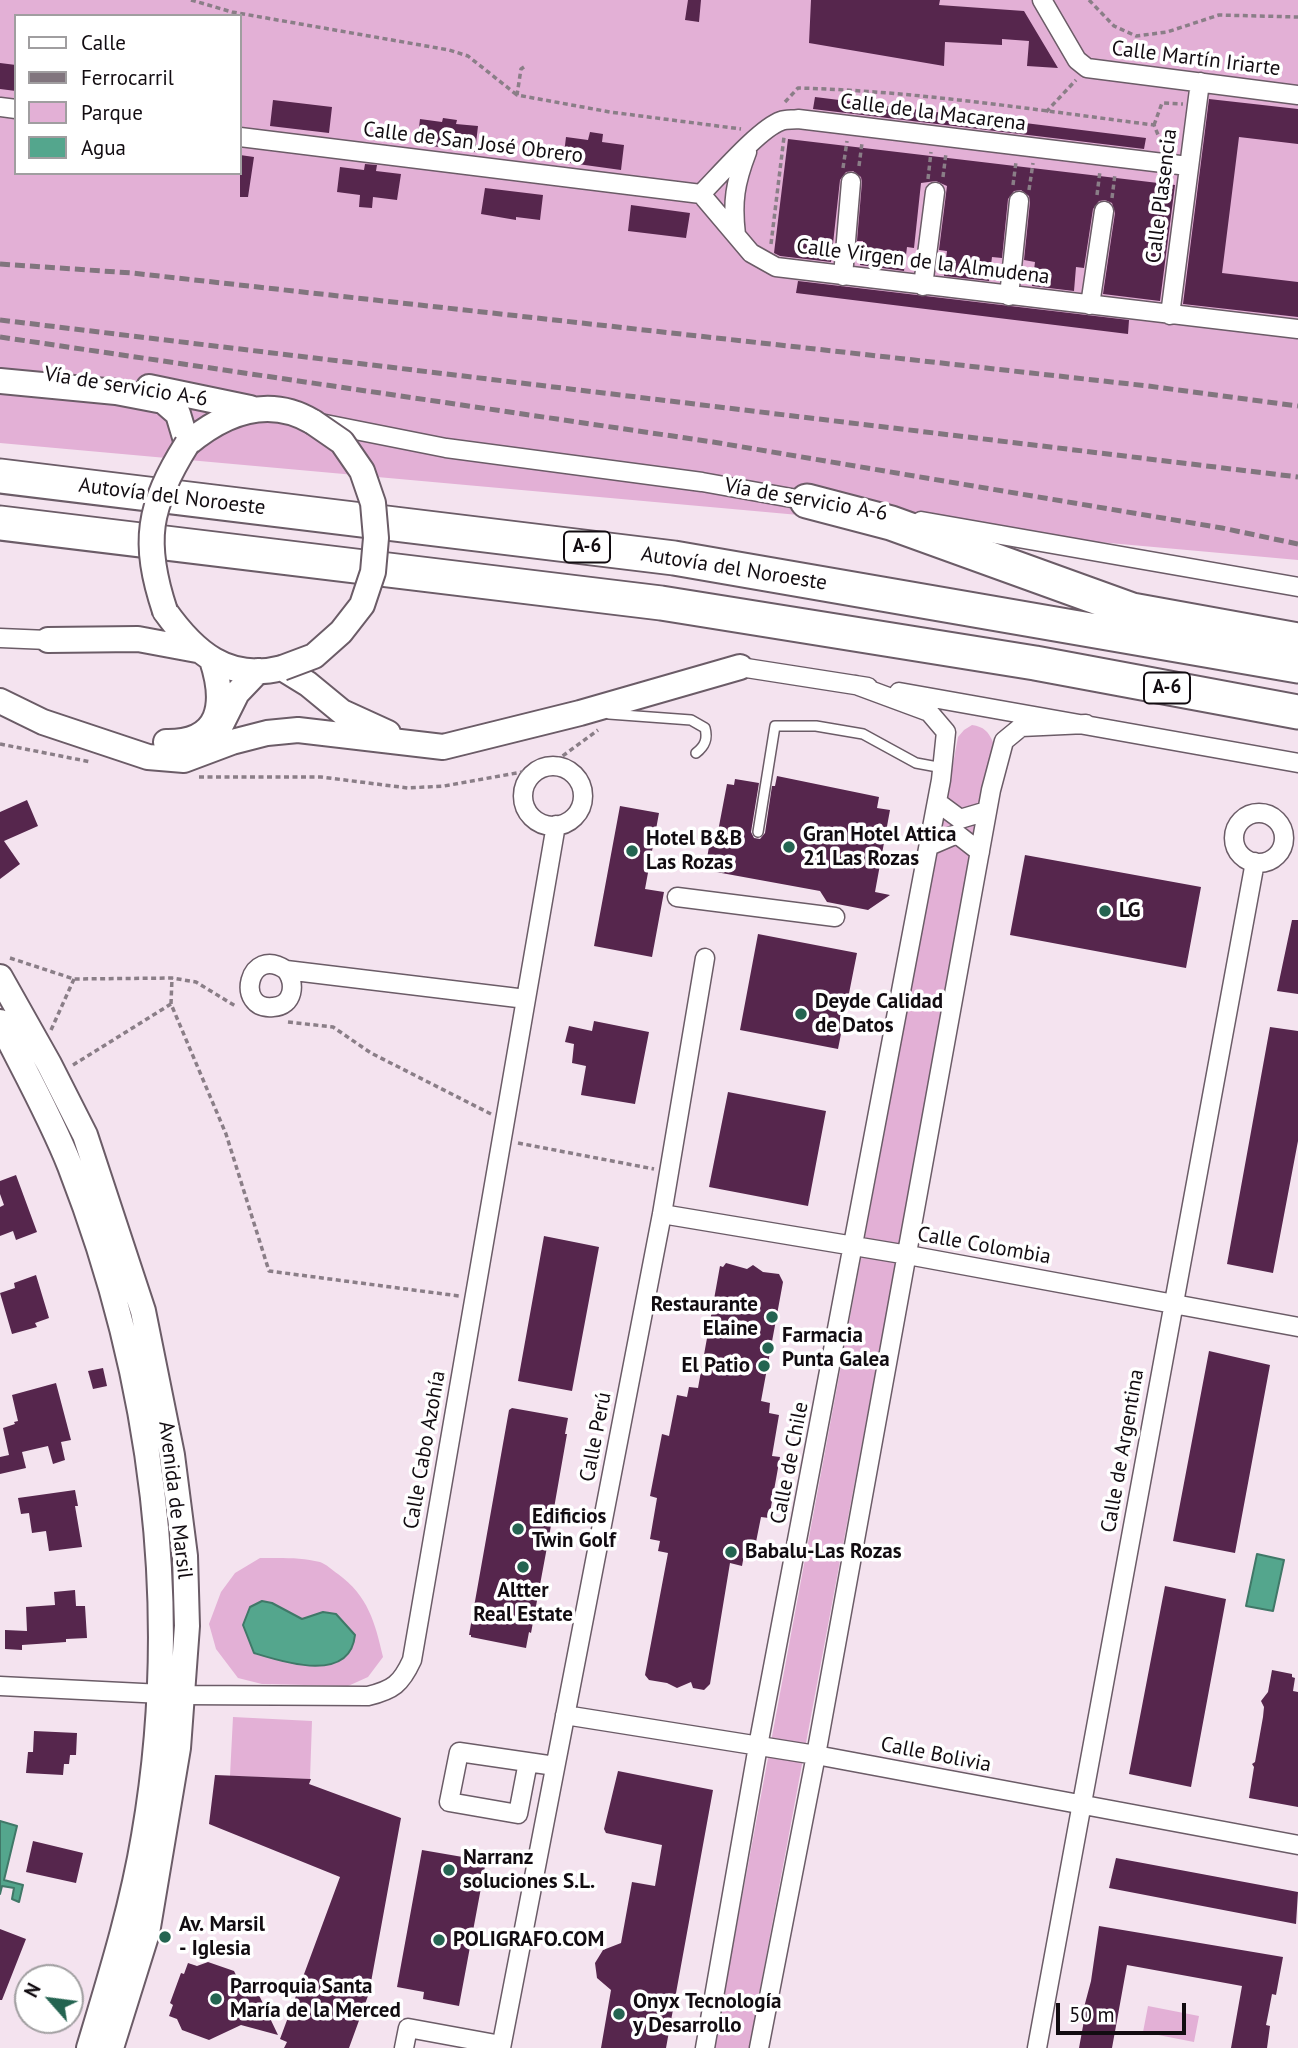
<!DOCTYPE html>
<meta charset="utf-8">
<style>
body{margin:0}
#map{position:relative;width:1298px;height:2048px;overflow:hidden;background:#f4e3ef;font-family:"PT Sans",sans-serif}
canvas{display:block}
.legend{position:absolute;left:14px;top:14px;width:228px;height:161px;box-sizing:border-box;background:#fff;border:2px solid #a09ea0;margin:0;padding:9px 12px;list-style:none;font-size:21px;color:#120c11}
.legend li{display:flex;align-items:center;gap:14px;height:35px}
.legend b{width:35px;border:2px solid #a09ea0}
.north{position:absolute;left:14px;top:1964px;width:70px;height:70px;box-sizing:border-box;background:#fff;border:2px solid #a09ea0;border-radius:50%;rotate:298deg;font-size:19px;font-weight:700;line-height:28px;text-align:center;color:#120c11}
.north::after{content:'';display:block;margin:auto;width:24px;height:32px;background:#246451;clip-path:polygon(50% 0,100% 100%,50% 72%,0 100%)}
.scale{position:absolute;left:1056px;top:2003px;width:130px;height:32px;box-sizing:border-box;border:4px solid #120c11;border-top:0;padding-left:9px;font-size:21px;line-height:24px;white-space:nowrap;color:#120c11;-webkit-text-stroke:5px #fff;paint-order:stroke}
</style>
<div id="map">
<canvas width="1298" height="2048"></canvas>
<ul class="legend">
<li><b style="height:9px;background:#fff"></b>Calle</li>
<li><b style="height:9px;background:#81757e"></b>Ferrocarril</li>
<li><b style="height:19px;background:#e3b0d6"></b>Parque</li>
<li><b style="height:19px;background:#54a68d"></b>Agua</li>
</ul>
<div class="north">N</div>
<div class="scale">50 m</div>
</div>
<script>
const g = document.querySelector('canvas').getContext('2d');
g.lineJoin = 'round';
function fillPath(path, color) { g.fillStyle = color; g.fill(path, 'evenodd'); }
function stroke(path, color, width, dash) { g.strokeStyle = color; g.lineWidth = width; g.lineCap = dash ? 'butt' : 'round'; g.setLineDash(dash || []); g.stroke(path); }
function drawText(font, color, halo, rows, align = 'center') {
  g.font = font + ' "PT Sans",sans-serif'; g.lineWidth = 7; g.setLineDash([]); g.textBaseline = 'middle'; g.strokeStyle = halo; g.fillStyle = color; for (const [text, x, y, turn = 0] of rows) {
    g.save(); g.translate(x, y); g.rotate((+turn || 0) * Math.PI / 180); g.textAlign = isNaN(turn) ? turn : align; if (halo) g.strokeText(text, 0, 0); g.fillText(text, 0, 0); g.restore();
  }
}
const green = new Path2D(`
 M0,0h1298v560l-1298,-117zM16,16h224v157h-224z
 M972,725c12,2 16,6 21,17l-244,1306h-35l244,-1311 6,-7z
 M260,1558c20,0 41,-1 60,4 6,2 12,8 18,12 30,22 37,48 45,83l-15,20 -20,9 -86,-2 -24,-6 -22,-29 -7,-25 12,-32 14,-19z
 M233,1717l79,4 -2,58 -80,-3z
 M1148,2006l51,10 -5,26 -51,-10z`);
const water = new Path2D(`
 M1257,1554l27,6 -11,51 -27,-5z
 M262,1601l10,2 30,16 21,-7 13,2 19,21c-5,49 -72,27 -101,18l-11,-28 7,-18z
 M0,1821l17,5 -13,54 19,5 -4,17 -7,-3 2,-11 -12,-2 -2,8z`);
const building = new Path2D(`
 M688,0h13l-2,22 -14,-2z
 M811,0h129l-1,5 85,6 34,57 -31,-2 2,-25 -27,-2v6l-57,-3 -1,24 -135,-23z
 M0,63l16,2v26l-16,-2z
 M815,97l331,41 -2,11 -331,-40z
 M1209,99l89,10v35l-59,-7 -17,136 76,9v35l-115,-13z
 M273,100l59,7 -3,26 -59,-7z
 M443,118l14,2 -1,4 22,2 -3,26 -58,-8 3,-25 22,3z
 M590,132l13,2 -1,8 22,3 -3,25 -58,-8 3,-25 22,3z
 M788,139l387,46 -15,116 -57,-7 12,-81 -3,-10 -7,-3 -6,1 -6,8 -9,59 -8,-1 -2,24 -42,-5 3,-24 -11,-2 6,-58 -1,-6 -8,-6 -7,1 -6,8 -6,59 -10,-1 -3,24 -45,-5 3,-25 -8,-1 8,-64 -11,-5 -15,2 -7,65 -7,-1 -3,24 -44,-6 3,-24h-6l5,-59 -1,-5 -8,-6 -7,1 -6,8 -9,82 -51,-6 -6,-3z
 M240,155l14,2 -6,40h-8z
 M365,164l12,1 -1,6 25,3 -4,26 -24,-3 -1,11 -13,-1 1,-12 -23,-3 3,-25 24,3z
 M485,188l58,7 -3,25 -24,-3v3l-35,-6z
 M631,205l59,8 -4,25 -58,-7z
 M798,281l331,39 -1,14 -332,-41z
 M777,776l102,21 -2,11 13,2 -15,82 15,3 -22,15 -41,-8 -7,-11 -104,-19v-3l-5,-1 1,-3 -6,-1 4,-23 6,1 11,-58 7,1 1,-6 24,4 -8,49 3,6 6,1 5,-6 7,-47h3z
 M27,800l11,26 -34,15 16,23 -20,15v-67z
 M620,806l39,7 -14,76 19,3 -12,65 -58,-11z
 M1025,855l176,32 -15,81 -176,-33z
 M1292,920h6v74l-21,-3z
 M758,934l99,19 -19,96 -98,-19z
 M594,1021l55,11 -14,72 -54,-9 5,-29 -14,-3 2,-19 -9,-2 4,-16 23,5z
 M1270,1027l28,4v110l-25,132 -46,-9z
 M728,1092l98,19 -18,95 -99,-19z
 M16,1175l21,57 -21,8 -3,-9 -13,5v-29l4,-2 -4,-11v-13z
 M544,1236l55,11 -27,144 -54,-10z
 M726,1263l21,6 6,-4 10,7 16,2 4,8 -22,119 9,2 -1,10 10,2 -7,41 8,1 -11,61 -8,-1 -8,40 -9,-2 -2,11 -12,-3 -20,121 -6,6 -11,-2 -2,-6 -14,6 -10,-5 -18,-3 -4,-5 23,-122 -10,-2 2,-10 -10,-2 7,-41 -7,-2 12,-62 7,2 8,-41 10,2 2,-10 9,1 22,-122 3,1z
 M36,1275l13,43 -14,5 2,4 -25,7 -12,-41 15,-5 -1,-5z
 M1209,1351l61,14 -35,188 -62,-12z
 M103,1368l4,18 -14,3 -5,-18z
 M56,1383l15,57 -10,2 4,18 -12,4 -5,-18 -26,6 4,16 -26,6v-17l9,-2 -6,-27 12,-4 -1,-2 4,-1 -6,-26z
 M512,1408l56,10 -3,16h2l-17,97 -19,102 -2,-1 -3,16 -55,-11v-2h-2l40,-225z
 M75,1490l3,16h-3l7,41 -33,4 -3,-20 -14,2 -3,-20 -8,1 -3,-16z
 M1165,1586l61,13 -35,188 -62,-13z
 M75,1590l1,16h9l2,32 -21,1v3l-44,3v5l-17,-1v-19l22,1 -1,-24 29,-2 -1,-13z
 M1272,1670l20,4v3l3,1 -2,13 5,1v115l-49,-9 5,-31 -2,-3 3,-2 8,-45 1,-10 -3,-6 7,-9z
 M34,1731l43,2 -1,22h-6l-1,9h-5l-1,11 -37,-2 2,-21h5z
 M618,1771l95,19 -47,258h-65l10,-58 -14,-12 -2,-15 8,-13 18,-7 11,-61 23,4 7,-41 -56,-12 -2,-4z
 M215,1775l96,4 -2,5 92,34 -32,175 -20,55h-65l3,-6 -7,-3 60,-162 -131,-53z
 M33,1841l50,12 -7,30 -50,-11z
 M422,1850l64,11 -27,145 -36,-7 1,-7 -27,-5z
 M1116,1858l182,34 -2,32 -187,-36z
 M1099,1926l184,31 -7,38 -4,-1 -3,16 -3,15 4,1 -3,22h-36l11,-62 -115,-21 -15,83h-33l6,-33h-3l9,-34z
 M0,1929l26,10 -24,61h-2z
 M208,1962l26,9 7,14 7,-3 6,13 4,-2 20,42 -37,-10 -32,15 -27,-10 -5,-11 -8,-3 4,-11 -3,-2 11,-30 3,1 4,-11 9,3z`);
const path = new Path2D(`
 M191,0l41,12 217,38 19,6 49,39
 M1089,0l25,26 22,10 31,-4 52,-17 79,2
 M524,67l-3,2 -4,26 93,17 131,17
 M785,102l13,-14c119,3 238,22 356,37l9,22
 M1046,112l30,-32
 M1154,125l8,-22 21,1
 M859,166l3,-23
 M843,168l4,-27
 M943,177l3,-24
 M928,179l3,-27
 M1013,185l3,-23
 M1029,190l4,-27
 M1097,195l3,-24
 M1112,198l3,-24
 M771,244l13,-107
 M0,744l91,18
 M549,766l49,-36
 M199,777h122l87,11 36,-2 95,-17
 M10,958l64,21 98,-1 24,4 41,25
 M171,1004l1,-26
 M288,1022l45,5 38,26 120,61
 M51,1030l23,-51
 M73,1065l98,-61 55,130 43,137 190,25
 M518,1143l136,26`);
const lane = new Path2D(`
 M609,714l82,6 14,8c3,11 0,18 -9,25
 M758,832l17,-106h41l47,8 53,29 27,5`);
const street = new Path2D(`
 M1042,0l35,60 10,8 211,27
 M0,107l16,2
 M240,137l461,57
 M701,194l50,59 25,14 522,62
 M701,194c17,-17 59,-66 80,-73 5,-2 12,-1 17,-2l390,47
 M736,235c-4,-33 -1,-52 11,-83
 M843,276l8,-94
 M923,286l12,-94
 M1009,296l10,-95
 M1090,305l14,-94
 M1170,315l30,-233
 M320,423l126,25 256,34 112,20
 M921,521l377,66
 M0,638l48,2
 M740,667l128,20
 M899,692l399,71
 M523 796a30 30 0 1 1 60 0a30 30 0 1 1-60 0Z
 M937,802l23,17 27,-8
 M1234 838a25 25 0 1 1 50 0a25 25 0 1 1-50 0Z
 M929,846l28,-12 23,18
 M677,897l158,20
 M286,970c10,13 8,36 -13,37 -39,4 -25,-63 13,-37l240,29
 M662,1214l246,41 390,72
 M0,1686l183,9 185,1c25,-6 33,-12 44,-36l144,-835
 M565,1715l251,40 482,90
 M528,1762l-10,52 -69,-12 10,-50 96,14
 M404,2048l4,-20 93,17
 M501,2048l161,-834 43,-256
 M705,2048l53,-302 183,-966 5,-48 -17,-20 -73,-27
 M759,2048l57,-293 175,-965 13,-49 17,-14 65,-3
 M1037,2048l218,-1186`);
const secondary = new Path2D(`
 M0,381l116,11 47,9 15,13 9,30c37,-31 81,-49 126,-22
 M149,387l101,21
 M165,611c29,41 63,71 117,57l26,16 34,28 46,21
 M48,640l90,-1 59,11
 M0,701l43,21 105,35 36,3 48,-18 35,-9 31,-3 145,17 137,-34 160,-46
 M222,723l15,-30 21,-22
 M166,742c56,1 60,-39 46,-82
 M0,977l49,87 36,71 58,176 29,144 13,101 2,70 -9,122 -31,185 -36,115
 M0,1022c23,46 51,96 70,144 83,213 113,444 74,670 -12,72 -34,142 -55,212`);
const highway = new Path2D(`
 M0,476l674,82 624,108
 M807,501l84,22 241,87 166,30
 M0,523l661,80 374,60 263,49`);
const rail = new Path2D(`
 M0,264l132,9 1016,113 150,20
 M0,320l1298,157
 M0,337l713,105 509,86 76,16`);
const secondaryBridge = new Path2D(`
 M165,611c-23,-69 -17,-105 22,-167
 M282,668l32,-12 27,-24 21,-27 11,-33 3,-34 -3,-35 -11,-32 -20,-29 -29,-20`);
const markers = [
 [789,847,7,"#246451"],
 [632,851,7,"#246451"],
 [1105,911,7,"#246451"],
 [801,1014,7,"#246451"],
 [772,1317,7,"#246451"],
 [768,1348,7,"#246451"],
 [764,1366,7,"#246451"],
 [518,1529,7,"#246451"],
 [731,1552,7,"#246451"],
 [523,1567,7,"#246451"],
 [449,1870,7,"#246451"],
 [165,1937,7,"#246451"],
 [439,1940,7,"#246451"],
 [216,1999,7,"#246451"],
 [619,2014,7,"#246451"]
];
const shields = [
 [587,547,46],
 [1167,688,46]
];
const shieldNames = [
 ["A-6",587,547],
 ["A-6",1167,688]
];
const streetNames = [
 ["Calle Martín Iriarte",1196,59,7],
 ["Calle de la Macarena",933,113,7],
 ["Calle de San José Obrero",473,143,7],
 ["Calle Plasencia",1162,196,-83],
 ["Calle Virgen de la Almudena",923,262,7],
 ["Vía de servicio A-6",126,387,9],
 ["Autovía del Noroeste",172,497,7],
 ["Vía de servicio A-6",806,500,10],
 ["Autovía del Noroeste",734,569,9],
 ["Calle Colombia",984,1246,10],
 ["Calle Perú",596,1437,-79],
 ["Calle Cabo Azohía",425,1450,-80],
 ["Calle de Argentina",1123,1451,-80],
 ["Calle de Chile",790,1463,-79],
 ["Avenida de Marsil",175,1500,83],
 ["Calle Bolivia",936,1755,11]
];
const poiNames = [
 ["Gran Hotel Attica",803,835],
 ["21 Las Rozas",803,859],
 ["Hotel B&B",646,839],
 ["Las Rozas",646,863],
 ["LG",1119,911],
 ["Deyde Calidad",815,1002],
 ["de Datos",815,1026],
 ["Restaurante",758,1305,"right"],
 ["Elaine",758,1329,"right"],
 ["Farmacia",782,1336],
 ["Punta Galea",782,1360],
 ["El Patio",750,1366,"right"],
 ["Edificios",532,1517],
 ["Twin Golf",532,1541],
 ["Babalu-Las Rozas",745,1552],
 ["Altter",523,1591,"center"],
 ["Real Estate",523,1615,"center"],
 ["Narranz",463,1858],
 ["soluciones S.L.",463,1882],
 ["Av. Marsil",179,1925],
 ["- Iglesia",179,1949],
 ["POLIGRAFO.COM",453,1940],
 ["Parroquia Santa",230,1987],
 ["María de la Merced",230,2011],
 ["Onyx Tecnología",633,2002],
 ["y Desarrollo",633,2026]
];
fillPath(green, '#e3b0d6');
fillPath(water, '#54a68d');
stroke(water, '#407868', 2);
fillPath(building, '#56264d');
stroke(lane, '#6b5c67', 12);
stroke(street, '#6b5c67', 21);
stroke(secondary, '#6b5c67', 28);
stroke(highway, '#6b5c67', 37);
stroke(path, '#8a7e87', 3.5, [5, 3.5]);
stroke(lane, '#fff', 9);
stroke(street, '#fff', 18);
stroke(secondary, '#fff', 24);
stroke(highway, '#fff', 33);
stroke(rail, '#81757e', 5, [10, 5]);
stroke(secondaryBridge, '#6b5c67', 28, []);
stroke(secondaryBridge, '#fff', 24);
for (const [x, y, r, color] of markers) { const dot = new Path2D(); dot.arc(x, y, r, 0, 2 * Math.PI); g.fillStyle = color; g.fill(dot); stroke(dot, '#fff', 2.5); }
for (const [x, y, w] of shields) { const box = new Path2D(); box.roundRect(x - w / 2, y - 15.5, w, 31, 5); g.fillStyle = '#fff'; g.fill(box); stroke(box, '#120c11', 2); }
drawText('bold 19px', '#120c11', null, shieldNames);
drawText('21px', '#120c11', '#fff', streetNames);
drawText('bold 21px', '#120c11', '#fff', poiNames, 'left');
</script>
